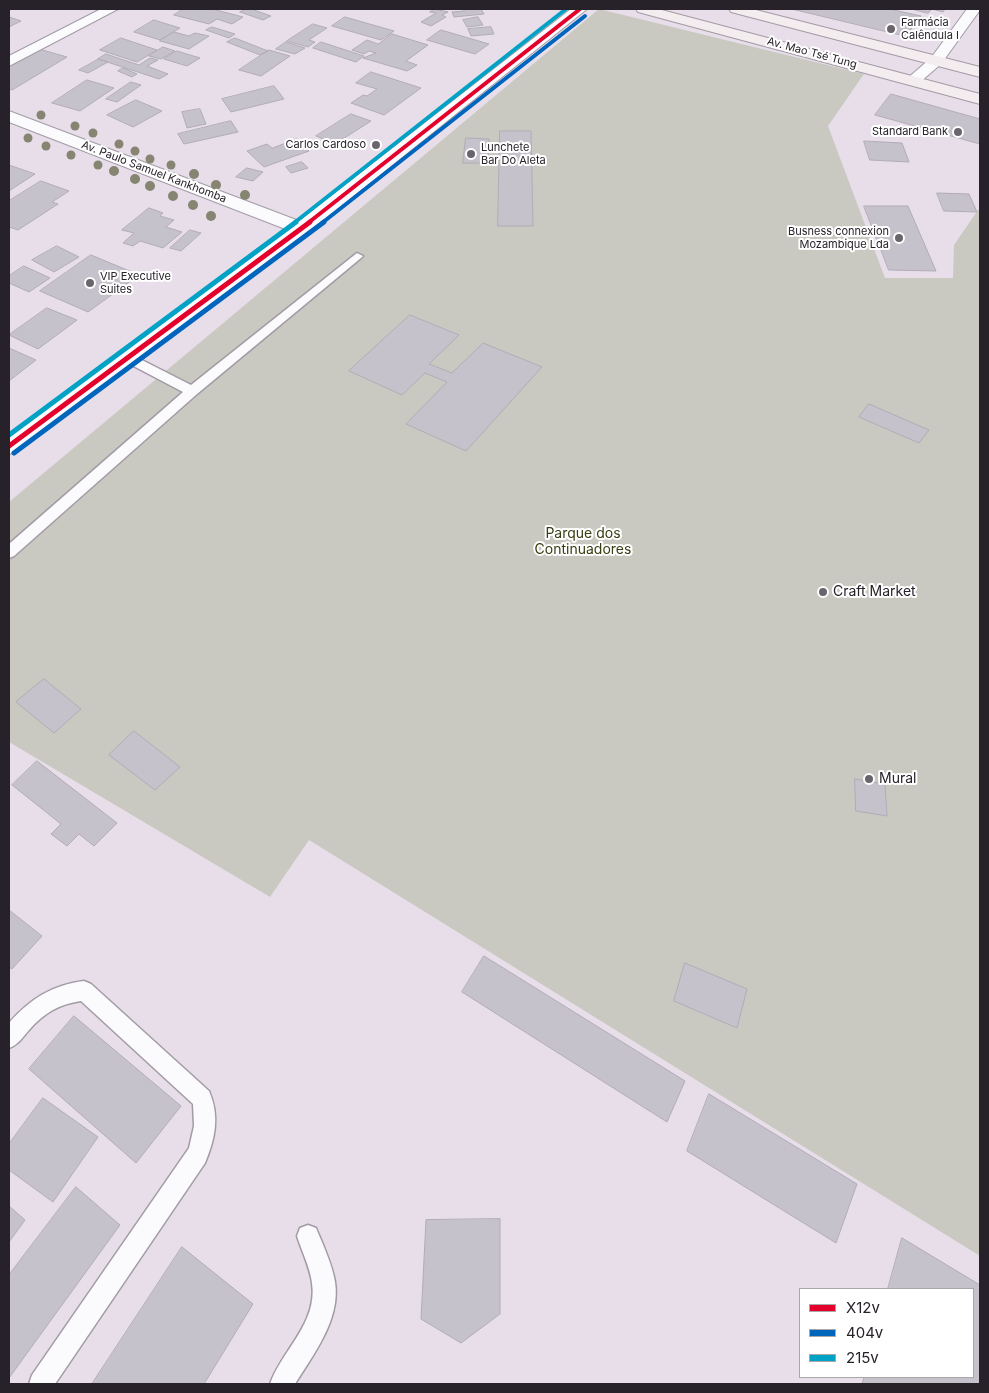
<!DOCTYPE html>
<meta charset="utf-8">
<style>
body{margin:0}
#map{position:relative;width:989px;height:1393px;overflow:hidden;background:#e7deea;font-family:Inter,sans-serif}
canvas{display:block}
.frame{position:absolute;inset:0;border:10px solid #272229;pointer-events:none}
.legend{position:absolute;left:799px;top:1288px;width:175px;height:90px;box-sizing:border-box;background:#fff;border:1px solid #a9a7a9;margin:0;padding:6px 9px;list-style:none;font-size:15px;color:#272229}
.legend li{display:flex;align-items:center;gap:10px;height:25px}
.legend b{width:25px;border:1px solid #a9a7a9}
</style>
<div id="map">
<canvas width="989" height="1393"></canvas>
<div class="frame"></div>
<ul class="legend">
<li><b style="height:6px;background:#e4002b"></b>X12v</li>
<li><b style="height:6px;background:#0065bd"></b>404v</li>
<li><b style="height:6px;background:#02a2c6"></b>215v</li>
</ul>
</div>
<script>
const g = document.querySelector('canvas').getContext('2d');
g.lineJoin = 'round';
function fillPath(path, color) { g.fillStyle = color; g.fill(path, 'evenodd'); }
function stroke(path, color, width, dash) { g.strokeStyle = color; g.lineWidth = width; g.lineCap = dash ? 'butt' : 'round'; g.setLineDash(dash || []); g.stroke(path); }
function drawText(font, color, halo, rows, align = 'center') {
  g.font = font + ' Inter,sans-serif'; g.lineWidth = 4; g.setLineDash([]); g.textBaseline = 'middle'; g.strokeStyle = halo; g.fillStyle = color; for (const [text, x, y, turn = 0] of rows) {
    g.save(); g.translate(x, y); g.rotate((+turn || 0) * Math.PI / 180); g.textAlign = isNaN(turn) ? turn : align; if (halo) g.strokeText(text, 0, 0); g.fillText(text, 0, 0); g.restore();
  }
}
const green = new Path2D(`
 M599,9l265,65 -36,52 57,152h68l1,-33 26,-38v1049l-671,-416 -39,57 -261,-155v-240z`);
const building = new Path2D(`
 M183,9h29l31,8 -11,7 -15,-5 -8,5 -35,-9z
 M247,9h4l20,7 -8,4 -23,-8z
 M435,9l13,3 -6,3 4,2 -15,9 -10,-4 15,-9 -6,-1z
 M463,9h18l3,5 -30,3 -2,-5 12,-1z
 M792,9h97l32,7 -15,20z
 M912,9h33l-2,3 -11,-3 -4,4z
 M9,17l12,4 -12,6z
 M345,17l49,14 -13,9 -49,-14z
 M478,17l5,8 -16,2 -4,-7z
 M154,20l26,8 -20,12 -26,-8z
 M313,24l14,4 -18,12 6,2 -7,5 -21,-6z
 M212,27l23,7 -6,4 -23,-8z
 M491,27l3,7 -23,2 -3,-7z
 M441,30l48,14 -14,10 -48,-14z
 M174,32l15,4 6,-3 14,3 -20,13 -29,-8z
 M392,34l36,11 -22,16 11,4 -10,6 -44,-13 13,-5 -7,-2 -5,3 -12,-4 15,-10 11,4z
 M121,38l36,12 -20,12 -37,-12z
 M235,38l33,13 -8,4 -33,-13z
 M286,42l19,6 -10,6 -19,-5z
 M321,42l43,14 -8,6 -43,-14z
 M163,47l12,4 -14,8 -12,-3z
 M39,49l28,8 -55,33 -3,-1v-23z
 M269,50l21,6 -29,20 -22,-6z
 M177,51l23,7 -13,8 -23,-7z
 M106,54l33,11 11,-7 8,2 -11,6 21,8 -9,5 -61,-20z
 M99,59l9,3 -20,11 -9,-3z
 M123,68l14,6 -5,3 -14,-6z
 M371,72l50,16 -37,27 -33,-12 12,-8 4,1 10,-7 -21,-6z
 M87,80l27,8 -34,23 -28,-8z
 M131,82l10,3 -24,17 -11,-3z
 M274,86l10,13 -53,13 -9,-13z
 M891,94l89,25v25l-105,-29z
 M136,100l26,11 -29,16 -26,-12z
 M200,109l6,15 -19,4 -5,-16z
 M351,114l20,7 -36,23 -19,-8z
 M231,121l7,11 -54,12 -6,-10z
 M500,131h31l2,95h-35z
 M466,138l23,1 -1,24h-25z
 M297,139l12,12 -45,16 -17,-16 20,-7 5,4z
 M864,141l38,2 7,19 -39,-2z
 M302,162l6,6 -17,5 -5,-6z
 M9,165l26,9 -26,17z
 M247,168l16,4 -10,9 -17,-4z
 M41,181l28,10 -17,11 6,2 -40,26 -9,-3v-26z
 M937,193l32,1 8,18 -33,-1z
 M864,206h44l28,65 -47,-1z
 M149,208l14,5 -3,3 14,4 -8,7 16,5 -19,16 -23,-7 -7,5 -10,-3 11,-10 -12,-3z
 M190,230l11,3 -20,18 -11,-3z
 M57,246l22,11 -25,15 -22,-12z
 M91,255l48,20 -51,37 -48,-21z
 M24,266l26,12 -21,14 -20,-9v-7z
 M47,308l30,12 -39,29 -29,-14z
 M410,315l49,20 -30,29 23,9 31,-30 59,24 -76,84 -60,-27 41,-42 -22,-9 -23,22 -53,-24z
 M9,348l27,12 -27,21z
 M869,404l60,26 -10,13 -60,-26z
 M44,679l37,30 -27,24 -38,-31z
 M134,731l46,36 -25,23 -46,-35z
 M37,761l80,62 -23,23 -15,-12 -12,12 -16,-12 10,-10 -49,-39z
 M855,779l30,5 2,32 -31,-5z
 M9,910l33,26 -30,33 -3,-2z
 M484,956l201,125 -18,41 -205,-130z
 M685,963l62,26 -10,39 -63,-27z
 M74,1016l107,90 -45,57 -107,-94z
 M709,1094l148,90 -21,59 -149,-92z
 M43,1098l55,39 -45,65 -44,-32v-26z
 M76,1187l44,38 -111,153v-103z
 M9,1206l16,14 -16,22z
 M500,1219v95l-39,29 -40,-24 5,-99z
 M902,1238l78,47v99h-118l2,-7h109v-88h-85z
 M182,1247l71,57 -49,80h-112z`);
const lane = new Path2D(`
 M357,253l6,3 -2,2 -164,136 -183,162 -5,2v-14l174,-152 -59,-31 -2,-3 2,-3h8l59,30z
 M84,981l7,3 118,107c11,25 6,48 -4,72l-150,221h-26l3,-9 157,-227 5,-22 -1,-22 -112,-103c-22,3 -37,12 -52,29 -6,7 -11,15 -20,18v-25c21,-24 43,-38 75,-42z
 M308,1225l8,3c7,17 16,36 19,54 6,37 -22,73 -40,102h-25c12,-34 48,-61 42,-101 -2,-16 -10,-31 -15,-47l3,-8z`);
const street = new Path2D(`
 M101,9h17l-109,57v-10z
 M571,9h16l-286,229 -284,214 -8,2v-19l279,-205 -279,-108v-11l290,110z
 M967,9l13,1 -39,54 -22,19h-10l-3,-3 3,-3 22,-19z`);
const secondary = new Path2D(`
 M636,9h22l322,85v10l-342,-92z
 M729,9h23l228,58v10l-249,-65z`);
const bus1Far1 = new Path2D(`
 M308,223l272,-214`);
const bus1 = new Path2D(`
 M9,446l301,-224`);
const bus2Far1 = new Path2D(`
 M322,223l263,-207`);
const bus2 = new Path2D(`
 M14,453l310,-231`);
const bus3Far1 = new Path2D(`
 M294,223l272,-214`);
const bus3 = new Path2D(`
 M9,435l287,-213`);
const trees = [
 [41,115,4.5],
 [75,126,4.5],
 [93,133,4.5],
 [28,138,4.5],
 [119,144,4.5],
 [46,146,4.5],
 [135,151,4.5],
 [71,155,4.5],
 [150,159,4.5],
 [98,165,4.5],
 [171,165,4.5],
 [114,171,5],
 [194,174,5],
 [135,179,5],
 [216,185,5],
 [150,186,5],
 [245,195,5],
 [173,196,5],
 [193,205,5],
 [211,216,5]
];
const markers = [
 [891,29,5,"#6a646d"],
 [958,132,5,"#6a646d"],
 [376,145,5,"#6a646d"],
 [471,154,5,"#6a646d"],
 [899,238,5,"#6a646d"],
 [90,283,5,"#6a646d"],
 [823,592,5,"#6a646d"],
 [869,779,5,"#6a646d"]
];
const farPoinames = [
 ["Farmácia",901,23],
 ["Calêndula I",901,36],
 ["Standard Bank",948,132,"right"],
 ["Carlos Cardoso",366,145,"right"],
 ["Lunchete",481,148],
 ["Bar Do Aleta",481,161],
 ["Busness connexion",889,232,"right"],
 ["Mozambique Lda",889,245,"right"],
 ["VIP Executive",100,277],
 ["Suites",100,290]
];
const farStreetnames = [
 ["Av. Mao Tsé Tung",812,53,15],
 ["Av. Paulo Samuel Kankhomba",154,172,21]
];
const parkNames = [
 ["Parque dos",583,534],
 ["Continuadores",583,550]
];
const poiNames = [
 ["Craft Market",833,592],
 ["Mural",879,779]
];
fillPath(green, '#cac9c1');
fillPath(building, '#c6c2cc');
stroke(building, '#b1acb6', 1);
stroke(lane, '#a29ba5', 3);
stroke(street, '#a29ba5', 2);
stroke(secondary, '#a29ba5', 2);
fillPath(lane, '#fbfafc');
fillPath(street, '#fbfafc');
fillPath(secondary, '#f3edef');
stroke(bus1Far1, '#e4002b', 4);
stroke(bus1, '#e4002b', 5);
stroke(bus2Far1, '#0065bd', 4);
stroke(bus2, '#0065bd', 5);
stroke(bus3Far1, '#02a2c6', 4);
stroke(bus3, '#02a2c6', 5);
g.fillStyle = '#868572';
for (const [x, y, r] of trees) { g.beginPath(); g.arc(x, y, r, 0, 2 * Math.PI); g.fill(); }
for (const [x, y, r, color] of markers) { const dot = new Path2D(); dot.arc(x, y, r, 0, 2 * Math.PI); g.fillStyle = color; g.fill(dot); stroke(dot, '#fff', 2); }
drawText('11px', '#272229', '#fff', farPoinames, 'left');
drawText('11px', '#272229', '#fff', farStreetnames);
drawText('14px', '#373d10', '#fff', parkNames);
drawText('14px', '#272229', '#fff', poiNames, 'left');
</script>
